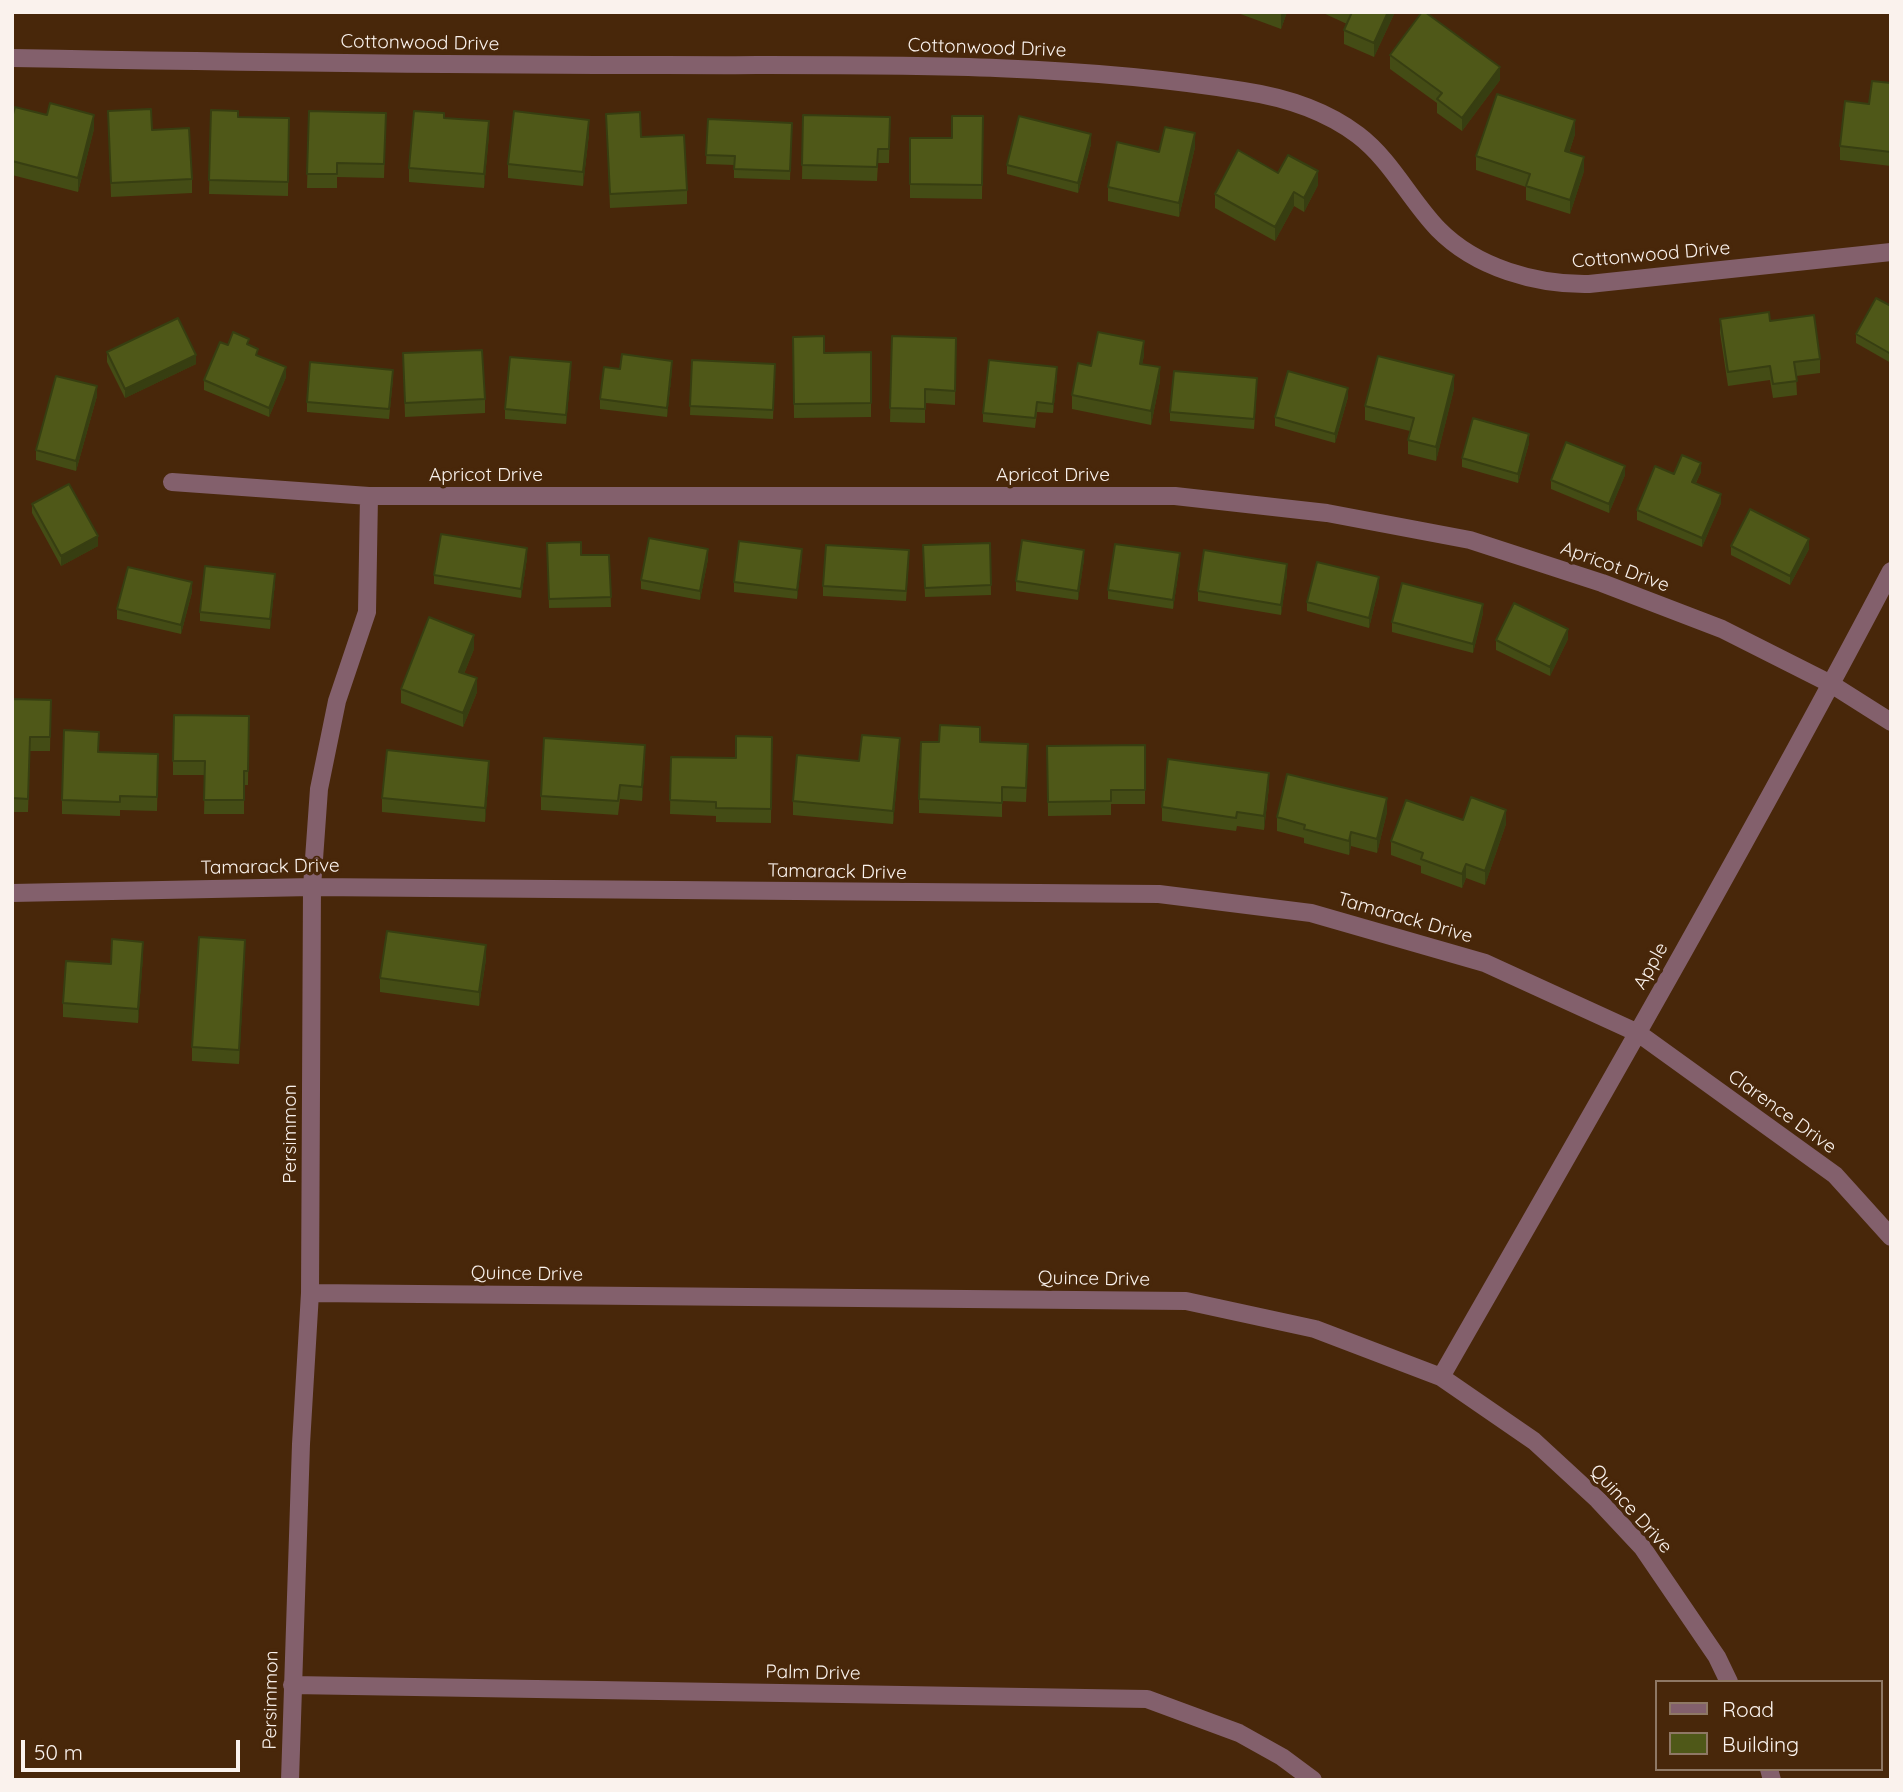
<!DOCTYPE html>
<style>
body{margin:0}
#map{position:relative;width:1903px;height:1792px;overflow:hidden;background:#48270a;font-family:Quicksand,sans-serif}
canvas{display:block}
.frame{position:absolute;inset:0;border:14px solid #faf2ed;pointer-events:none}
.legend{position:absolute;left:1655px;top:1680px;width:228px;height:91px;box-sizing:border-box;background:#48270a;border:2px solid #8f7865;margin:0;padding:9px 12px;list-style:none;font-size:21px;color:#faf2ed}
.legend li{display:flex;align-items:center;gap:14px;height:35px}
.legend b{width:35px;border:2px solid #8f7865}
.scale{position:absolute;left:21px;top:1740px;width:219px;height:32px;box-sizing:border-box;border:4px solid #faf2ed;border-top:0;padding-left:9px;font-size:21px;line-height:24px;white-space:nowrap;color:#faf2ed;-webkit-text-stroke:5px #48270a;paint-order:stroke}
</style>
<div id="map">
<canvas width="1903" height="1792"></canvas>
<div class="frame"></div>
<ul class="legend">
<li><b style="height:9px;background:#83606c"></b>Road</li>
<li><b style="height:19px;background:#4f5818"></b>Building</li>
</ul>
<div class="scale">50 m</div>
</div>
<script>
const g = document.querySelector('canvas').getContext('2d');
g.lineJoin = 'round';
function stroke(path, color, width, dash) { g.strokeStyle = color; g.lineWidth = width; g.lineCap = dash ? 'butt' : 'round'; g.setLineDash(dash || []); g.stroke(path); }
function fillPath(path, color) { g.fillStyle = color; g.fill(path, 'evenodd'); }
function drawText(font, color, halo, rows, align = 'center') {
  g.font = font + ' Quicksand,sans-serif'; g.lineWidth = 7; g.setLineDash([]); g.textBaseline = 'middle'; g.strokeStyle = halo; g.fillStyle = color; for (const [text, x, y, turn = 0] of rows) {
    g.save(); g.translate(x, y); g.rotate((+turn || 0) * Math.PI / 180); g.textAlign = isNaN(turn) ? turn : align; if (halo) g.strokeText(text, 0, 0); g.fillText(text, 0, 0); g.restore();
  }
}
const minor = new Path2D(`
 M12,58c218,4 436,7 653,7 193,1 387,-5 578,26 40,6 82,19 115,44 33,25 52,65 80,94 38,39 99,56 151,55l302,-32
 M172,482l197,14h806l152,17 143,27 132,43 120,46 109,55 60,38
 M12,893l300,-6 847,7 152,19 174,50 153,70 197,142 56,62
 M310,1293l876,8 129,28 126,48 93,64 64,59 44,47 75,110 12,25
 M1441,1377c153,-267 307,-534 450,-806
 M292,1685l855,14 92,34 43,24 31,23
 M1769,1769l3,11
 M290,1780l11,-336 9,-151 2,-406 7,-98 18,-88 30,-89 2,-116`);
const wall = new Path2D(`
 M1235,12h52l-6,17z
 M1321,12h74l-21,45 -30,-13v-14l3,-6z
 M1390,55l110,25 -38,51 -25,-18v-10l-47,-34z
 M1891,83v83l-51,-6v-14l29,-42z
 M211,110l27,7 51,1 -1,78 -79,-2z
 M108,111l44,19 40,49v14l-81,4z
 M309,111l77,2 -2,65 -47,-1v11h-30z
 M606,114l35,23 46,53v14l-77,4z
 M803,115l87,2 -1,46h-11l-1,18 -75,-2z
 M983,116l-1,83 -72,-1v-60h42z
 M12,118l82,11 -16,63 -66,-17z
 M444,118l45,17 -5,53 -75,-6v-14z
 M708,119l84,4 -2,57 -56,-2v-13l-28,-1z
 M589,134l-6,52 -75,-8v-14z
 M1575,134l-6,19 15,18 -14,43 -44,-14v-13l-50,-17v-14z
 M1091,144l-13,49 -71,-19v-9z
 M1195,147l-16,70 -71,-16v-14l51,-35z
 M1278,173l40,12 -14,27 -10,-6 -19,35 -60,-33v-14z
 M1891,306v57l-35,-20v-9z
 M1720,319l50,2 50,38v14l-24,3 1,19 -24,3 -3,-18 -42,6 -8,-53z
 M892,336l64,2 -1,67 -30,-2v20l-35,-1z
 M793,337l31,16 47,-1v65l-77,1z
 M228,345h21l9,11 28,21 -17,40 -65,-27v-10z
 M107,352l89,12 -71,34 -18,-36z
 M403,353l82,46v14l-80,4z
 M1144,355l-2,9 18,17 -9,44 -79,-16v-14l19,-29z
 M692,360l83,4 -2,55 -83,-4z
 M620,369l52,1 -5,47 -67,-8v-10z
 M571,372l-5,52 -61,-5v-10z
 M1057,377l-4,36 -16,-1 -2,16 -52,-6v-9z
 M393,379l-4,40 -82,-7v-10z
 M1257,388l-3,41 -84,-8v-9z
 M1454,389l-18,72 -28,-7v-14l2,-9 -45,-11v-14z
 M97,396l-21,75 -40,-11v-10z
 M1348,397l-13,46 -60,-17v-9z
 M1529,443l-11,40 -56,-16v-9z
 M1701,472l-5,11 25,20 -19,44 -65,-27v-10l37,-36z
 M1625,475l-16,38 -58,-24v-9z
 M32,504l66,42 -37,20 -29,-53z
 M547,543l34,12h28l2,52 -62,1z
 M990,543l1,52 -66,2 -2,-52z
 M1731,546l78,3 -19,36 -59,-30z
 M527,558l-6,40 -87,-14v-9z
 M802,558l-5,41 -63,-7v-10z
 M708,559l-8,41 -59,-11v-9z
 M909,559l-3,42 -83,-5v-10z
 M1084,559l-6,41 -62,-9v-10z
 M1180,562l-7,47 -65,-10v-9z
 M1287,574l-6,41 -83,-14v-10z
 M275,583l-5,46 -70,-8v-9z
 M1379,587l-10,41 -62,-17v-9z
 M192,592l-11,42 -64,-15v-10z
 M1483,613l-10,40 -81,-21v-10z
 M1568,639l-18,37 -54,-26v-10z
 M474,649l-10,25 13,18 -14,35 -62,-24v-14z
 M12,699l39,1 -1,51h-20l-2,61h-16z
 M249,716l-1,69h-4v29h-40l1,-39h-32v-14z
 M772,737l-1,86 -55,-1v-6l-46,-2 1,-57 65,1z
 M939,742l89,16 -2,44 -24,-1v16l-83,-4v-14z
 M1145,745v59h-34v11l-63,1 -1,-70z
 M99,752l59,16 -1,43 -37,-1v6l-58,-2v-14z
 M900,752l-7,72 -100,-9v-14l66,-40z
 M645,759l-3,42 -22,-2 -2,16 -77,-5v-14z
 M489,775l-4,47 -103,-10v-14z
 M1269,787l-5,43 -27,-4 -1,5 -74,-10v-14z
 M1387,812l-10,41 -26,-7 -2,9 -45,-12v-5l-27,-7v-14z
 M1463,820l43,4 -21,61 -19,-7 -4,10 -41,-15v-7l-30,-11v-14z
 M245,954l-6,110 -47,-3v-14z
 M143,956l-5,67 -75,-6v-14l48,-39z
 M486,959l-7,47 -99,-14v-14z`);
const shadedWall = new Path2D(`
 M1282,12h5l-6,17v-14z
 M1388,12h7l-21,45v-14z
 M1500,67v13l-38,51v-13z
 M94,115v14l-16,63v-14z
 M589,120v14l-6,52v-14z
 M1575,120v14l-10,31v-14z
 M489,121v14l-5,53v-14z
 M1195,133v14l-16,70v-14z
 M1091,134v10l-13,49v-10z
 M1584,157v14l-14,43v-14z
 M1318,171v14l-14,27v-14z
 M1294,192v14l-19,35v-14z
 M1144,341v14l-4,22v-13z
 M196,355v9l-71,34v-9z
 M672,361v9l-5,47v-9z
 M571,362v10l-5,52v-9z
 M286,367v10l-17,40v-9z
 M1057,367v10l-4,36v-9z
 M1160,367v14l-9,44v-14z
 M1454,375v14l-18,72v-14z
 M97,386v10l-21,75v-10z
 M1348,388v9l-13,46v-9z
 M1529,434v9l-11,40v-9z
 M1701,463v9l-9,19v-9z
 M1625,466v9l-16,38v-9z
 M1721,494v9l-19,44v-9z
 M98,536v10l-37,20v-10z
 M1809,539v10l-19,36v-9z
 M527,548v10l-6,40v-9z
 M708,549v10l-8,41v-9z
 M802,549v9l-5,41v-9z
 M1084,550v9l-6,41v-9z
 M1180,553v9l-7,47v-9z
 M1287,564v10l-6,41v-10z
 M275,574v9l-5,46v-10z
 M1379,577v10l-10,41v-10z
 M192,582v10l-11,42v-9z
 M1483,604v9l-10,40v-9z
 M1568,629v10l-18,37v-9z
 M474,635v14l-15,37v-14z
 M477,678v14l-14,35v-14z
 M900,738v14l-7,72v-13z
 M645,745v14l-3,42v-14z
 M489,761v14l-4,47v-14z
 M1269,773v14l-5,43v-14z
 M1387,798v14l-10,41v-14z
 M1506,810v14l-21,61v-14z
 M1351,832v14l-2,9v-14z
 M1466,864v14l-4,10v-14z
 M245,940v14l-6,110v-14z
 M143,942v14l-5,67v-14z
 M486,945v14l-7,47v-14z`);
const building = new Path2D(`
 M1352,12h36l-14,31 -30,-13z
 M1422,12h3l75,55 -38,51 -25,-19 5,-6 -52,-38z
 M1872,81l19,2v69l-51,-6 5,-45 24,3z
 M1497,94l78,26 -10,31 19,6 -14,43 -44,-14 4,-12 -54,-18z
 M50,103l44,12 -16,63 -66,-17v-43l3,-11 32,8z
 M151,109l1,21 37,-2 3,51 -81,4 -3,-72z
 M211,110l27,1v6l51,1 -1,64 -79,-2z
 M309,111l77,2 -2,51 -47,-1v11h-30z
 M414,111l30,2v5l45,3 -5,53 -75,-6z
 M514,111l75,9 -6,52 -75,-8z
 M640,112l1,25 43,-2 3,55 -77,4 -4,-80z
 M803,115l87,2 -1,32h-11l-1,18 -75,-2z
 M952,116h31l-1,69 -72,-1v-46h42z
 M1019,116l72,18 -13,49 -71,-18z
 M708,119l84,4 -2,48 -56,-2 1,-13 -29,-1z
 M1165,127l30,6 -16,70 -71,-16 9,-45 42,10z
 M1238,150l40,23 10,-18 30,16 -14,27 -10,-6 -19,35 -60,-33z
 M1876,298l15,8v48l-35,-20z
 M1769,312l1,9 44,-6 6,44 -26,3 3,19 -24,3 -3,-18 -42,6 -8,-53z
 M178,318l18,37 -71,34 -18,-37z
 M233,332l16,7 -2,5 11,5 -2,6 30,12 -17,41 -65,-28 16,-38 8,3z
 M1098,332l46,9 -4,23 20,3 -9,44 -79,-16 6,-32 13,3z
 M824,336v17l47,-1v51l-77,1 -1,-67z
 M892,336l64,2 -1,53 -30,-2v20l-35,-1z
 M482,350l3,49 -80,4 -2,-50z
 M622,354l50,7 -5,47 -67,-9 4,-32 16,2z
 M1378,356l76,19 -18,72 -28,-7 6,-22 -49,-12z
 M510,357l61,5 -5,53 -61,-6z
 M692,360l83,4 -2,46 -83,-4z
 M989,360l68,7 -4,37 -16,-2 -2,16 -52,-5z
 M310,362l83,8 -4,39 -82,-7z
 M1174,371l83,7 -3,41 -84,-7z
 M1288,371l60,17 -13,46 -60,-17z
 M56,376l41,10 -21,75 -40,-11z
 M1473,418l56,16 -11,40 -56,-16z
 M1566,442l59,24 -16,38 -58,-24z
 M1682,455l19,8 -9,19 29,12 -19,44 -65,-28 18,-44 19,8z
 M69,484l29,52 -37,20 -29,-52z
 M1750,509l59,30 -19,37 -59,-30z
 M441,534l86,14 -6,41 -87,-14z
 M649,538l59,11 -8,42 -59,-11z
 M1022,540l62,10 -6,41 -62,-10z
 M739,541l63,8 -5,41 -63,-8z
 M581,542v13h28l2,42 -62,2 -2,-56z
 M990,543l1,42 -66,3 -2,-43z
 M1115,544l65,9 -7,47 -65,-10z
 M826,545l83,5 -3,41 -83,-5z
 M1204,550l83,14 -6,41 -83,-14z
 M1317,562l62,15 -10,41 -62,-16z
 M205,566l70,8 -5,45 -70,-7z
 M128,567l64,15 -11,43 -64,-16z
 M1402,583l81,21 -10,40 -81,-22z
 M1514,603l54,26 -18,38 -54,-27z
 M429,617l45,18 -15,37 18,6 -14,35 -62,-24z
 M12,699l39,1 -1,37h-20l-2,62 -16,-1z
 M174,715l75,1 -1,55h-4v29h-40l1,-39h-32z
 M940,725l40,2v15l48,2 -2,44 -24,-1v16l-83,-4 2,-57h18z
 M64,730l35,2 -1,20 60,2 -1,43 -37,-1v6l-58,-2z
 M862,735l38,3 -7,73 -100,-10 4,-46 62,6z
 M736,736l36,1 -1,72 -55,-1v-6l-46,-2 1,-43 65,1z
 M544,738l101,7 -3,42 -22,-2 -2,16 -77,-5z
 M1145,745v45h-34v11l-63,1 -1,-56z
 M387,750l102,11 -4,47 -103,-10z
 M1168,759l101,14 -5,43 -27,-4 -1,6 -74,-11z
 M1287,774l100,24 -10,41 -26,-7 -2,9 -45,-12 1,-4 -28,-8z
 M1471,797l35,13 -21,61 -19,-7 -4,10 -41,-15 2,-6 -32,-12 15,-41 57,20z
 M387,931l99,14 -7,47 -99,-14z
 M199,937l46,3 -6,110 -47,-3z
 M112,939l31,3 -5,67 -75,-6 3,-42 45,3z`);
const streetNames = [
 ["Cottonwood Drive",420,43,1],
 ["Cottonwood Drive",987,48,2],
 ["Cottonwood Drive",1651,255,-5],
 ["Apricot Drive",486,475],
 ["Apricot Drive",1053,475],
 ["Apricot Drive",1615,567,20],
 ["Tamarack Drive",270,867,-1],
 ["Tamarack Drive",837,872,1],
 ["Tamarack Drive",1405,918,16],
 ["Apple",1651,966,-61],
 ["Clarence Drive",1782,1112,36],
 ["Persimmon",290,1134,-90],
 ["Quince Drive",527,1274,1],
 ["Quince Drive",1094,1279,1],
 ["Quince Drive",1631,1509,48],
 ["Palm Drive",813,1673,1],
 ["Persimmon",271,1700,-89]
];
stroke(minor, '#83606c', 18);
fillPath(wall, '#444c15');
fillPath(shadedWall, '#373e11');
fillPath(building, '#4f5818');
stroke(building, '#373e11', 2);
drawText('19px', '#faf2ed', '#48270a', streetNames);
</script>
